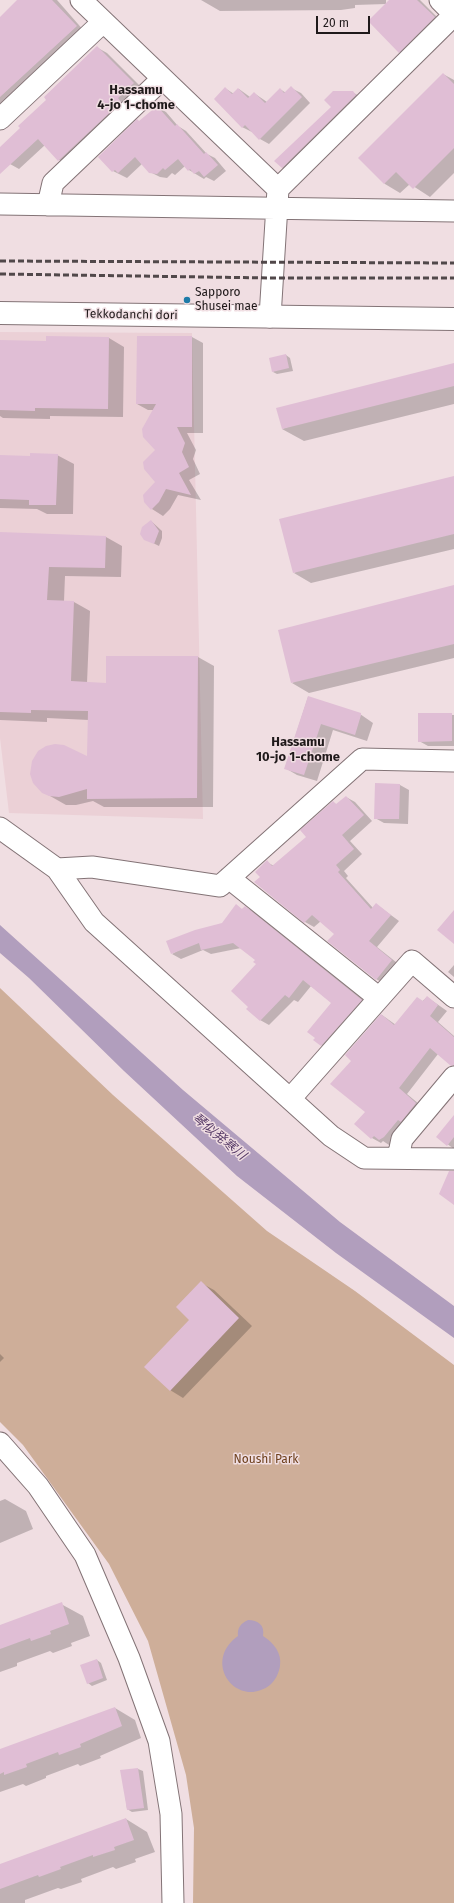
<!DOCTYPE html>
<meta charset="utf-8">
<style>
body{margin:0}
#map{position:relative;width:454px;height:1903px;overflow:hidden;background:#f0dee2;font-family:"Fira Sans",sans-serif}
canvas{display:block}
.scale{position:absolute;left:316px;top:16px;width:54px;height:18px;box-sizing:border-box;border:2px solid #1f191a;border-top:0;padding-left:5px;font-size:12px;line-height:14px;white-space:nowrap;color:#1f191a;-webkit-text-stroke:3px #f0dee2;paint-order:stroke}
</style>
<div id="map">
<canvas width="454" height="1903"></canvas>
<div class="scale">20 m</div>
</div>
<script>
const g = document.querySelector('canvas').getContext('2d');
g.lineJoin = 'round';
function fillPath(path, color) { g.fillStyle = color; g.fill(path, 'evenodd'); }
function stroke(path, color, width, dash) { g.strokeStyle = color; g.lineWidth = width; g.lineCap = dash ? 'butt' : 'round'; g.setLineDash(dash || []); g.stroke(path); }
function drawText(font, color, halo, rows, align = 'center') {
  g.font = font + ' "Fira Sans","Noto Sans JP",sans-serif'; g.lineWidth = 3; g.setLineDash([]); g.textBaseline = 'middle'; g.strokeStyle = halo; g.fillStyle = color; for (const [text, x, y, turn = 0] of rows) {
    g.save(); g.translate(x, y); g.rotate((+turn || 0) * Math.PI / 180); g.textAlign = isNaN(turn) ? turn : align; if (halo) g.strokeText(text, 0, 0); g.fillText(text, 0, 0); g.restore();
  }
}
const built = new Path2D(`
 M0,332l192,1 11,486 -194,-6 -9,-75z`);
const green = new Path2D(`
 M0,988l113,107 154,136 88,60 99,74v538h-261l1,-75 -8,-53 -38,-134 -39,-77 -86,-119 -23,-23z`);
const water = new Path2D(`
 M0,925l183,165 157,132 114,84v32l-118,-85 -99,-77 -113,-105 -95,-93 -29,-25z
 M248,1620c10,0 17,5 15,16 11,7 19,17 17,30 -1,7 -5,15 -10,19 -33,25 -69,-23 -32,-49 -1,-8 3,-13 10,-16z`);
const shadow = new Path2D(`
 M18,0h39l28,32 -85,83v-97z
 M201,0h185v4l-31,1v3l-14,2 -121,1z
 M391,0h29l23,23 -35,34 -9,-5z
 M98,48l9,5 35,35 -74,77 -9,-5 -14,-15 -26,24 -9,-5 -10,-11v-5l21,-20z
 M443,74l11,6v93l-24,24 -20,-13 -10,9 -15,-9 -26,-26z
 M225,88l9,6 5,-5 11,8 4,-4 13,9 13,-13 6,4 5,-5 10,5 9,10 -41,41 -9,-5 -7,-8 -1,1 -10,-5z
 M352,92l9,5 -70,75 -9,-4z
 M157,107l9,5 12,14 8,5 21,23 8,4 11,13 -12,10 -8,-4 -2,2 -15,-9 -4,-4 -10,9 -3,-2 -5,5 -7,-1 -10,-5 -7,-9 -16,15 -14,-7 27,-49z
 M47,337l62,1 15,9 -1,70 -73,-1v3l-47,-1 -3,-2v-75l47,1z
 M192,337l11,6v90h-16l9,17 -3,9 7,15 -11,6 12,20 -23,-5 -8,14 -7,7 -11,-7 5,-27 -3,-72h-6l-11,-6z
 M286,355l4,3 3,13 -16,3 -4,-2z
 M454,364v40l-150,37 -22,-12z
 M57,455l17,9 -1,50h-26l-10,-5 -37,-1v-52l31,1z
 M454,477v72l-143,34 -17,-10z
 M151,521l11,10v7l-3,8 -12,-6z
 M0,533l106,4 16,9 -1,31 -56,-1 -1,25 10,1 16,9 -3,72 20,1 91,-27 16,9 -1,141h-109l-11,-6 -17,4h-10l-23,-13 45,-34 1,-38 -42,-2v4l-47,-2z
 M454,586v72l-145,35 -17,-10z
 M308,697l52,17 13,9 -6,18 -34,-11 -16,51 -20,-6 -12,-7z
 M419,714l35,1v31h-26l-9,-5z
 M376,784l24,1 9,5 -1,34 -24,-1 -9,-5z
 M346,797l9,5 17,19 -22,20 12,13 -18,17 4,5 -2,2 27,30 3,-4 23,17 -22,26 24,19 -16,18 -9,-5 -41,-45 -14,-13 -7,6 -9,-5 -44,-45 6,-15 7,4 34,-29 25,-35 4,3z
 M245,907l9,5 116,93 -40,46 -9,-6 11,-42 -21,-17 -13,16 -4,-2 -25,25 -9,-5 -4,-60 -15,-12 -30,6 -8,-4 -22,9 -9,-5 50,-30z
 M454,965v12l-6,-5z
 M427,997l20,14 -9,11 16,14v30l-16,-12 -31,40 18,15 -36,36 -6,-4 -2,2 -9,-5 -20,-77 30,-46 14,10z
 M454,1125v24l-16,-12z
 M201,1283l13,7 38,36 -69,72 -13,-8z
 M0,1354l4,4 -4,4z
 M5,1499l21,12 7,18 -33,14v-42z
 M61,1604l22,12 7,20 -19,7 1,3 -19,7 -3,-2 -33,12v3l-17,6v-46z
 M97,1660l4,3 6,17 -15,6 -4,-3z
 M115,1708l20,12 6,18 -41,18 1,2 -21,8 -2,-2 -32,12v2l-20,8 -3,-2 -23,8v-42z
 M138,1769l5,2 5,39 -16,2 -5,-3 -5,-38z
 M126,1819l21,13 8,20 -20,7 1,3 -20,7 -3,-2 -32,12 1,3 -21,7 -3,-1 -33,12v3h-25v-38z`);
const building = new Path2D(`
 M17,0h35l25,26 -77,71v-80z
 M389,0h28l18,17 -36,36 -31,-32z
 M97,46l37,37 -16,15 3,4 -63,59 -20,-22 -38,35v-27l20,-19 -2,-2 28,-26 -2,-3z
 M443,73l11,11v64l-41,41 -17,-17 -12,12 -26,-26z
 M291,86l11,11 -43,43 -14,-15 -3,3 -28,-29 11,-12 7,7 6,-6 10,10 6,-6 11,11 15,-15 4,5z
 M333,91h20l3,4 -74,73 -8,-7 57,-54 -7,-7z
 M157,106l18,20 2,-2 27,30 2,-2 12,13 -14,12 -5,-6 -5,3 -4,-5 -2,2 -10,-12 -13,11 -2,-2 -6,6 -8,-1 -14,-16 -17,16 -3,-3 -3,2 -14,-15 39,-38 2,2z
 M46,336l63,1 -1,72 -73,-1v3l-35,-1v-70l46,1z
 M137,336h55v91h-15l8,16 -3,9 7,15 -10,6 12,22 -25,-6 -7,13 -8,8 -7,-8 -1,-7 12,-13 -11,-13 -1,-7 12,-12 -12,-13 -1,-8 14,-25h-20z
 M286,354l3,14 -17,4 -3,-14z
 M454,363v23l-172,43 -6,-21z
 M30,453l28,1 -2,51h-27v-5l-29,-1v-44l30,1z
 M454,476v58l-161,39 -14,-54z
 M151,520l8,11 -5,13 -10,-4 -4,-6 2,-7z
 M0,532l106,4 -1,32 -56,-1 -2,33 27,1 -3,80 35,2v-27h92l-1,142 -110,1v-10l-28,8 -10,-1 -7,-3 -9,-10 -3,-9 2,-13 6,-10 8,-5 9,-2 9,1 23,11 1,-45 -57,-1v3l-31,-1z
 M454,585v59l-163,39 -13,-53z
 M308,696l53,17v2l-6,20 -34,-11 -17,51 -20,-6z
 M418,713h34v28l-34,1z
 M375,783l25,1 -1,35h-25z
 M346,796l18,19 -22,20 12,14 -18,16 4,5 -2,2 33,37 5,-6 15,12 -22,26 23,19 -16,20 -49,-39 7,-7 -22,-19 -8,8 -50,-41 6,-5 -5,-5 12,-12 5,6 34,-29 -6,-7 33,-29 3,3z
 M236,904l6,5 3,-3 117,94 -41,46 -8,-6 2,-2 -8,-6 24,-29 -28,-23 -14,18 -4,-3 -25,26 -14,-12 2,-2 -17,-16 25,-27 -3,-2 2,-2 -22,-17 -32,7 -2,-7 -28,11 -5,-13 29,-11 27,-7z
 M454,910v34l-17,-14z
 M427,996l11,9 -8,11 24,21v28l-3,1 -21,-18 -31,40 17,15 -15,19 -3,-2 -14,17 -5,3 -5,-4 -3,3 -17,-15 11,-12 -35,-28 21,-23 -6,-6 36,-41 13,11 23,-28 6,4z
 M454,1115v22l-7,9 -11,-9z
 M449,1171h5v34l-15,-11z
 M201,1281l38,37 -69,73 -26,-24 45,-47 -13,-13z
 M62,1602l7,22 -19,7 1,3 -20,7 -1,-3 -30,11v-24z
 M97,1659l6,19 -16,6 -7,-19z
 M115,1707l7,19 -42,18 1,3 -22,8 -1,-3 -32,12 1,3 -23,8v-3l-4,2v-25z
 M138,1768l6,40 -17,2 -7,-40z
 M126,1818l8,22 -20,7 1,3 -22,7v-2l-33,12 1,2 -22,8 -1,-2 -38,14v-25z`);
const street = new Path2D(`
 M81,0l197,189
 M440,0l14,14
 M0,119l103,-97
 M0,204l454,7
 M48,205l5,-22 109,-104
 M270,317l8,-128 176,-174
 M0,828l57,41 37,53 237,214 33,22 90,1
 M57,869l35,-2 128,19 142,-127 92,2
 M229,878l150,120
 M290,1099l122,-138 42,36
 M398,1158l4,-19 52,-62
 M0,1443l38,43 47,69 44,103 30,83 12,73 2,89`);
const secondary = new Path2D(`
 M0,313l454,6`);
const rail = new Path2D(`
 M0,261l454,2
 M0,274l272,4h182`);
const markers = [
 [187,300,4,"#1d7ba8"]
];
const poiNames = [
 ["Sapporo",195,293],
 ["Shusei mae",195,307]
];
const streetNames = [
 ["Tekkodanchi dori",131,315,1]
];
const parkNames = [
 ["Noushi Park",266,1460]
];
const neighbourhoodNames = [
 ["Hassamu",136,90],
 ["4-jo 1-chome",136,105],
 ["Hassamu",298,742],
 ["10-jo 1-chome",298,757]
];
const waterNames = [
 ["琴似発寒川",219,1137,39]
];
fillPath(built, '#ebd0d6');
fillPath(green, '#ceae99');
fillPath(water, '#b19ebd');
fillPath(shadow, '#0003');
fillPath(building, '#e0bed5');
stroke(street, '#837376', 23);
stroke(secondary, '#837376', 24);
stroke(street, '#fff', 21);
stroke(secondary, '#fff', 22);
stroke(rail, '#51484a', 3, [6, 3]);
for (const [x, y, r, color] of markers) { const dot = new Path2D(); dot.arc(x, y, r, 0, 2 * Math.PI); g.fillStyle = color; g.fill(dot); stroke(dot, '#f0dee2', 1.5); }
drawText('12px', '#1f191a', '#f0dee2', poiNames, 'left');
drawText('12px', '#1f191a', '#f0dee2', streetNames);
drawText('12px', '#6e401d', '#f0dee2', parkNames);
drawText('bold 13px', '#1f191a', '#f0dee2', neighbourhoodNames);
drawText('italic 13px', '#5a3e6a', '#f0dee2', waterNames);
</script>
